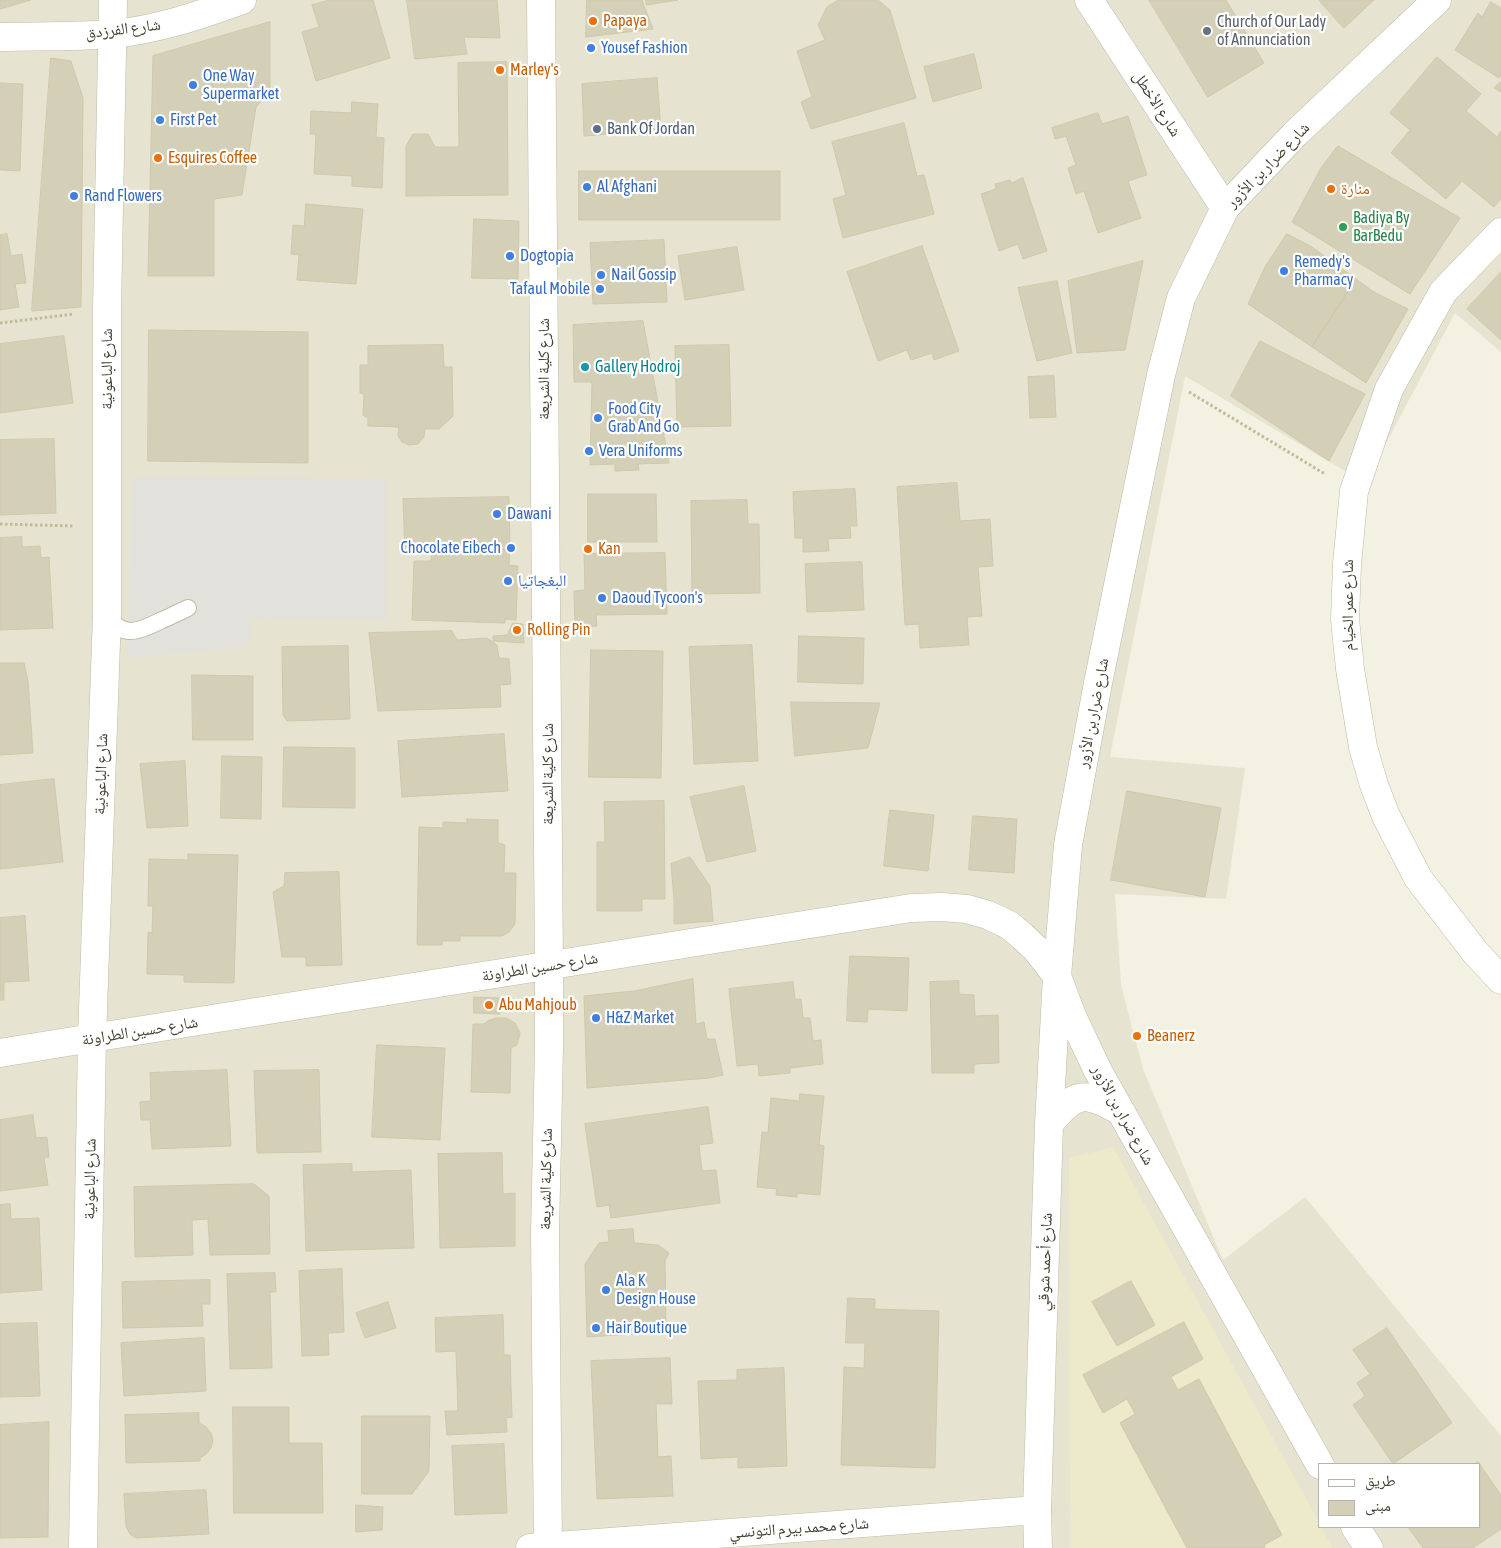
<!DOCTYPE html>
<meta charset="utf-8">
<style>
body{margin:0}
#map{position:relative;width:1501px;height:1548px;overflow:hidden;background:#f2f1e2;font-family:"Asap Condensed","Noto Naskh Arabic",sans-serif}
canvas{display:block}
.legend{position:absolute;left:1318px;top:1463px;width:162px;height:65px;box-sizing:border-box;background:#fff;border:1px solid #b4b3ad;margin:0;padding:6px 9px;list-style:none;font-size:15px;color:#444132}
.legend li{display:flex;align-items:center;gap:10px;height:25px}
.legend b{width:25px;border:1px solid #b4b3ad}
</style>
<div id="map">
<canvas width="1501" height="1548"></canvas>
<ul class="legend">
<li><b style="height:6px;background:#fff"></b>طريق</li>
<li><b style="height:14px;background:#d4cfb7"></b>مبنى</li>
</ul>
</div>
<script>
const g = document.querySelector('canvas').getContext('2d');
g.lineJoin = 'round';
function fillPath(path, color) { g.fillStyle = color; g.fill(path, 'evenodd'); }
function stroke(path, color, width, dash) { g.strokeStyle = color; g.lineWidth = width; g.lineCap = dash ? 'butt' : 'round'; g.setLineDash(dash || []); g.stroke(path); }
function drawText(font, color, halo, rows, align = 'center') {
  g.font = font + ' "Asap Condensed","Noto Naskh Arabic",sans-serif'; g.lineWidth = 4.5; g.setLineDash([]); g.textBaseline = 'middle'; g.strokeStyle = halo; g.fillStyle = color; for (const [text, x, y, turn = 0] of rows) {
    g.save(); g.translate(x, y); g.rotate((+turn || 0) * Math.PI / 180); g.textAlign = isNaN(turn) ? turn : align; if (halo) g.strokeText(text, 0, 0); g.fillText(text, 0, 0); g.restore();
  }
}
const residential = new Path2D(`
 M0,0h1501v352l-46,-39 -90,170 -180,-107 -75,381 135,11 -19,131 -111,-5 6,91 22,84 80,191 82,-63 196,239v112h-1501zM1320,1464h160v63h-160z`);
const education = new Path2D(`
 M1113,1147l207,377v3h1l12,21h-263l-1,-390z`);
const parking = new Path2D(`
 M132,477l255,2v140l-137,-1 -1,28 -122,12z`);
const building = new Path2D(`
 M0,0h31l-31,9z
 M330,0h43l17,58 -74,23 -14,-49 17,-5 -7,-22z
 M407,0h90l3,38 -36,-1 3,17 -52,5z
 M587,0h55l11,29 -67,8z
 M646,0h32l-31,5z
 M839,0h39l12,10 26,88 -105,31 -10,-27 11,-5 -15,-46 28,-11 -7,-15 9,-18z
 M1149,0h77l38,63 -56,34z
 M1319,0h55l-30,28z
 M1491,2l10,6v67l-2,3 -44,-28 23,-37 4,4z
 M270,22v69l-14,16 -14,88 -28,4v77h-66l5,-220z
 M974,54l8,34 -49,14 -9,-35z
 M1437,57l44,37 -15,17 31,26 4,-6v68l-7,8 -32,-26 -16,18 -55,-46 19,-23 -20,-17z
 M51,58l20,3 12,37 -2,209 -49,4z
 M507,62l1,133 -102,1v-50l7,-12h15l7,13h24l-1,-84z
 M657,78l4,52 -77,6 -2,-52z
 M1501,82v10l-7,-4z
 M0,83l23,1 -3,87 -20,-1z
 M352,102l26,2 -2,33 8,1 -2,50 -30,-2v-10l-38,-2 2,-40h-6l1,-23 40,2z
 M1098,113l4,11 26,-8 19,59 -19,6 13,37 -43,15 -14,-42 -8,3 -8,-26 8,-3 -10,-29 -11,3 -3,-11z
 M904,123l13,53 7,-1 10,39 -91,24 -10,-39 13,-4 -14,-53z
 M1338,146l122,72 -50,76 -118,-72 29,-54z
 M579,171h201v49h-201z
 M1023,178l24,73 -24,8 -5,-15 -19,7 -18,-57 15,-5 -1,-5 15,-4 1,3z
 M306,204l57,5 -7,75 -59,-4 2,-25 -8,-1 2,-29 11,1z
 M474,219l45,2 -1,58 -46,-1z
 M7,234l4,22 11,-2 4,29 -11,1 4,23 -19,3v-75z
 M1287,234l25,13 44,32 -44,68 -64,-43 17,-37z
 M664,240l3,62 -74,2 -3,-61z
 M922,246l37,105 -25,9 -2,-7 -21,7 -4,-10 -29,11 -31,-89z
 M737,247l7,43 -59,10 -7,-44z
 M1143,261l-18,89 -48,3 -9,-72z
 M1501,272v68l-34,-31z
 M1356,279l18,13 34,17 -42,74 -54,-36z
 M1057,281l15,72 -35,8 -19,-73z
 M643,321l26,142 -31,1 1,6 -24,1v-7l-25,1 2,-83h-18l-1,-57z
 M149,330l159,2v131l-160,-2z
 M64,336l9,67 -73,10v-69z
 M1260,341l105,53 -36,67 -98,-65z
 M443,345l1,22h8l1,49 -14,13h-14l-1,8 -6,7 -9,1 -7,-3 -4,-6 1,-9 -31,-1v-8l-5,-3 1,-21 -4,-1v-28h8v-19z
 M729,345l2,81 -54,1 -2,-81z
 M1054,376l2,41 -26,1 -2,-41z
 M54,439l2,74 -56,2v-75z
 M957,483l3,38 30,-2 3,47 -15,1 4,49 -15,1 2,28 -49,3 -1,-24 -14,1 -8,-138z
 M855,489l2,37h-7l1,12 -23,1 1,12 -26,1v-14h-8l-2,-46z
 M588,494h68l1,48h-69z
 M509,497l1,53 -105,2 -2,-53z
 M747,500l1,24h11l1,69 -68,1 -1,-93z
 M22,537v10l18,-1 1,12 8,-1 4,71 -53,2v-92z
 M510,550l-1,15 9,1 -2,54 -11,-1v4l-93,-3 2,-59h17l1,-9z
 M665,553l2,61 -71,1 1,11 -22,1 -1,-36 11,-1 -1,-36z
 M862,562l2,48 -57,2 -2,-48z
 M513,623l10,1 1,19 -31,-2v-5l14,-1z
 M452,631l5,9 30,-2 10,7 2,13 10,1 2,25 -11,1 1,22 -123,4 -9,-78z
 M799,636l65,2 -1,46 -65,-2z
 M752,645l6,116 -64,3 -5,-117z
 M348,646l2,73 -63,2 -4,-6 -1,-68z
 M591,650l72,1 -2,127 -72,-1z
 M0,663h24l4,18 5,72 -33,2z
 M192,675l61,1v64h-60z
 M791,702l89,1 -12,45 -73,8z
 M504,734l4,57 -106,6 -4,-56z
 M284,747l71,1v60l-72,-1z
 M222,756l40,1 -1,62 -40,-1z
 M185,761l3,65 -41,2 -7,-64z
 M54,779l9,83 -63,7v-84z
 M744,786l12,65 -49,11 -17,-65z
 M1127,791l94,17 -16,89 -94,-17z
 M664,801l1,98h-23v12h-45v-69h8l-1,-40z
 M890,810l44,5 -6,56 -44,-5z
 M973,816l44,3 -3,54 -45,-3z
 M467,819l31,1v23l7,2 -1,28h12l-1,51 -6,8 -7,4h-42v5h-18v4h-25l2,-118 24,1v-6l24,1z
 M188,854l50,1 -4,128 -50,-1v-7l-37,-1 1,-42 4,1 1,-27h-5l1,-47 39,1z
 M690,857l20,29 3,35 -39,3v-25l-3,-35z
 M339,872l3,93 -36,1v-9h-24l-9,-65 11,-6 1,-13z
 M25,916l4,65 -25,1v18h-4v-82z
 M850,956l59,2 -2,53 -39,-2 -1,13 -20,-1z
 M693,979l3,45 8,-2 3,17h8l8,36 -14,3 -122,10 -3,-92 50,-5z
 M959,981v13l15,1 1,21 23,-1 1,48 -25,1v9h-42l-2,-91z
 M793,982l2,17h6l2,19h7l3,23 8,-1 2,24 -33,4v5l-31,3 -1,-12 -21,2 -8,-77z
 M474,997l27,1 -1,16 -26,-1z
 M496,1018h10l9,5 5,10 -3,12 -6,3 -1,45 -39,-1 2,-68h11l4,-3z
 M377,1045l68,3 -5,92 -68,-3z
 M227,1070l4,76 -79,3 -2,-29h-9l-1,-18 11,-1 -1,-28z
 M319,1070l2,82 -64,1 -3,-82z
 M800,1094l24,2 -5,49 5,1 -4,49 -23,-2v4l-21,-2 1,-6 -20,-2 5,-55 6,1 3,-35 28,3z
 M708,1107l5,36 -14,2 3,26 14,-1 4,33 -109,15 -2,-13 -12,2 -12,-83z
 M33,1115l3,23 11,-1 2,20 -5,1 4,27 -48,6v-71z
 M502,1153l1,41 12,-1v53l-75,2 -2,-94z
 M352,1164v8l59,-2 3,78 -108,3 -3,-86z
 M254,1184l15,12 1,58 -60,1 -2,-36 -16,1 1,35 -58,2 -1,-70z
 M10,1204l1,15 28,-1 3,72 -42,3v-88z
 M633,1229l1,14 24,2 11,8 -4,8 1,71 -79,5 -2,-73 14,-21 10,-1 -1,-11z
 M342,1269l2,63 -16,1 1,22 -27,1 -3,-85z
 M275,1273l1,19h-6l2,76 -42,1 -3,-95z
 M210,1280v24h-8l1,22 -80,2 -1,-46z
 M1131,1281l24,44 -38,21 -25,-44z
 M848,1298l27,1v10l64,2 -4,157 -94,-3 3,-98 20,1 1,-25h-19z
 M388,1302l8,26 -31,10 -9,-25z
 M503,1315l1,40h6l2,62 -6,1 1,14 -60,3 -2,-24h13l-2,-60 -20,1 -1,-34z
 M1184,1322l19,37 -32,18 7,13 21,-11 83,156 -18,10 1,3h-78l-67,-125 15,-9 -8,-15 -24,14 -20,-38z
 M37,1323l3,73 -40,1v-73z
 M1387,1328l65,95 -59,41 -40,-59 12,-9 -8,-13 13,-9 -17,-24z
 M204,1338l2,53 -82,5 -3,-53z
 M670,1358l2,46h-16l2,53 13,-1 2,40 -76,3 -6,-138z
 M784,1368l3,98 -49,2v-11l-37,2 -3,-78 39,-1v-10z
 M233,1407h56v36h33l1,70h-89z
 M199,1413v10l7,4 5,6 2,7 -2,8 -5,6 -6,4v3l-74,2 -1,-48z
 M362,1416h68l-1,55 -17,23h-50z
 M49,1422l-1,115 -48,1v-113z
 M504,1444l3,69 -52,2 -3,-69z
 M1478,1462l23,33v34l-28,19h-50l-15,-21h72v-63h-5z
 M206,1490l3,44 -73,4 -6,-4 -4,-7 -2,-33z
 M356,1505l27,2 -1,23 -26,2z`);
const path = new Path2D(`
 M0,323l74,-9
 M1189,392l136,82
 M0,524l74,2`);
const service = new Path2D(`
 M107,614c14,25 31,18 53,7 10,-4 19,-9 28,-13`);
const minor = new Path2D(`
 M1089,0l136,208
 M0,37c37,-1 75,0 112,-3 45,-4 88,-19 130,-34
 M1501,232l-58,60 -54,97 -35,102 -7,73 -2,55 5,50 13,78 11,38 12,31 32,62 57,74 26,28
 M0,1053l92,-15
 M530,1548l507,-38`);
const tertiary = new Path2D(`
 M541,0l8,965v81l-4,188 3,314
 M92,1038l819,-130 31,-1 25,2 21,6 21,10 13,11 14,13 21,27 15,40 26,55 222,394
 M1049,1124c26,-32 35,-34 71,-13
 M1355,1527l14,21
 M83,1548l9,-510 15,-424v-304l6,-310
 M1038,1548l-1,-38 12,-386 8,-148 11,-131 30,-162 63,-308 20,-77 44,-90 70,-74 142,-134`);
const markers = [
 [593,21,5,"#e8710a"],
 [1207,31,5,"#6b7280"],
 [591,48,5,"#3f7fe0"],
 [500,70,5,"#e8710a"],
 [193,85,5,"#3f7fe0"],
 [160,120,5,"#3f7fe0"],
 [597,129,5,"#5c6f8a"],
 [158,158,5,"#e8710a"],
 [587,187,5,"#3f7fe0"],
 [1331,189,5,"#e8710a"],
 [74,196,5,"#3f7fe0"],
 [1343,227,5,"#2e9e5b"],
 [510,256,5,"#3f7fe0"],
 [1284,271,5,"#3f7fe0"],
 [601,275,5,"#3f7fe0"],
 [600,289,5,"#3f7fe0"],
 [585,367,5,"#0f9aa8"],
 [598,418,5,"#3f7fe0"],
 [589,451,5,"#3f7fe0"],
 [497,514,5,"#3f7fe0"],
 [511,548,5,"#3f7fe0"],
 [588,549,5,"#e8710a"],
 [508,581,5,"#3f7fe0"],
 [602,598,5,"#3f7fe0"],
 [517,630,5,"#e8710a"],
 [489,1005,5,"#e8710a"],
 [596,1018,5,"#3f7fe0"],
 [1137,1036,5,"#e8710a"],
 [606,1290,5,"#3f7fe0"],
 [596,1328,5,"#3f7fe0"]
];
const foodNames = [
 ["Papaya",603,21],
 ["Marley's",510,70],
 ["Esquires Coffee",168,158],
 ["منارة",1341,189],
 ["Kan",598,549],
 ["Rolling Pin",527,630],
 ["Abu Mahjoub",499,1005],
 ["Beanerz",1147,1036]
];
const worshipNames = [
 ["Church of Our Lady",1217,22],
 ["of Annunciation",1217,40]
];
const streetNames = [
 ["شارع الفرزدق",123,29,-7],
 ["شارع الأخطل",1157,104,57],
 ["شارع ضرار بن الأزور",1268,165,-46],
 ["شارع الباعونية",107,369,-90],
 ["شارع كلية الشريعة",544,369,-90],
 ["شارع عمر الخيام",1348,605,-90],
 ["شارع ضرار بن الأزور",1093,713,-79],
 ["شارع الباعونية",101,774,-88],
 ["شارع كلية الشريعة",548,774,-90],
 ["شارع حسين الطراونة",540,967,-9],
 ["شارع حسين الطراونة",140,1031,-9],
 ["شارع ضرار بن الأزور",1123,1115,61],
 ["شارع الباعونية",90,1179,-89],
 ["شارع كلية الشريعة",546,1179,-89],
 ["شارع أحمد شوقي",1045,1262,-88],
 ["شارع محمد بيرم التونسي",799,1528,-4]
];
const shopNames = [
 ["Yousef Fashion",601,48],
 ["One Way",203,76],
 ["Supermarket",203,94],
 ["First Pet",170,120],
 ["Al Afghani",597,187],
 ["Rand Flowers",84,196],
 ["Dogtopia",520,256],
 ["Remedy's",1294,262],
 ["Pharmacy",1294,280],
 ["Nail Gossip",611,275],
 ["Tafaul Mobile",590,289,"right"],
 ["Food City",608,409],
 ["Grab And Go",608,427],
 ["Vera Uniforms",599,451],
 ["Dawani",507,514],
 ["Chocolate Eibech",501,548,"right"],
 ["البغجاتيا",518,581],
 ["Daoud Tycoon's",612,598],
 ["H&Z Market",606,1018],
 ["Ala K",616,1281],
 ["Design House",616,1299],
 ["Hair Boutique",606,1328]
];
const serviceNames = [
 ["Bank Of Jordan",607,129]
];
const leisureNames = [
 ["Badiya By",1353,218],
 ["BarBedu",1353,236]
];
const cultureNames = [
 ["Gallery Hodroj",595,367]
];
fillPath(residential, '#e6e4d0');
fillPath(education, '#eceacb');
fillPath(parking, '#e2e1db');
fillPath(building, '#d4cfb7');
stroke(building, '#cfc9aa', 1);
stroke(service, '#bebba4', 18);
stroke(minor, '#bebba4', 29);
stroke(tertiary, '#bebba4', 29);
stroke(path, '#c0bb95', 3, [2.5, 2.5]);
stroke(service, '#fff', 16);
stroke(minor, '#fff', 28);
stroke(tertiary, '#fff', 28);
for (const [x, y, r, color] of markers) { const dot = new Path2D(); dot.arc(x, y, r, 0, 2 * Math.PI); g.fillStyle = color; g.fill(dot); stroke(dot, '#fff', 2); }
drawText('16px', '#c56008', '#fff', foodNames, 'left');
drawText('16px', '#5b616d', '#fff', worshipNames, 'left');
drawText('16px', '#444132', '#fff', streetNames);
drawText('16px', '#366cbe', '#fff', shopNames, 'left');
drawText('16px', '#4e5e75', '#fff', serviceNames, 'left');
drawText('16px', '#27864d', '#fff', leisureNames, 'left');
drawText('16px', '#0d838f', '#fff', cultureNames, 'left');
</script>
